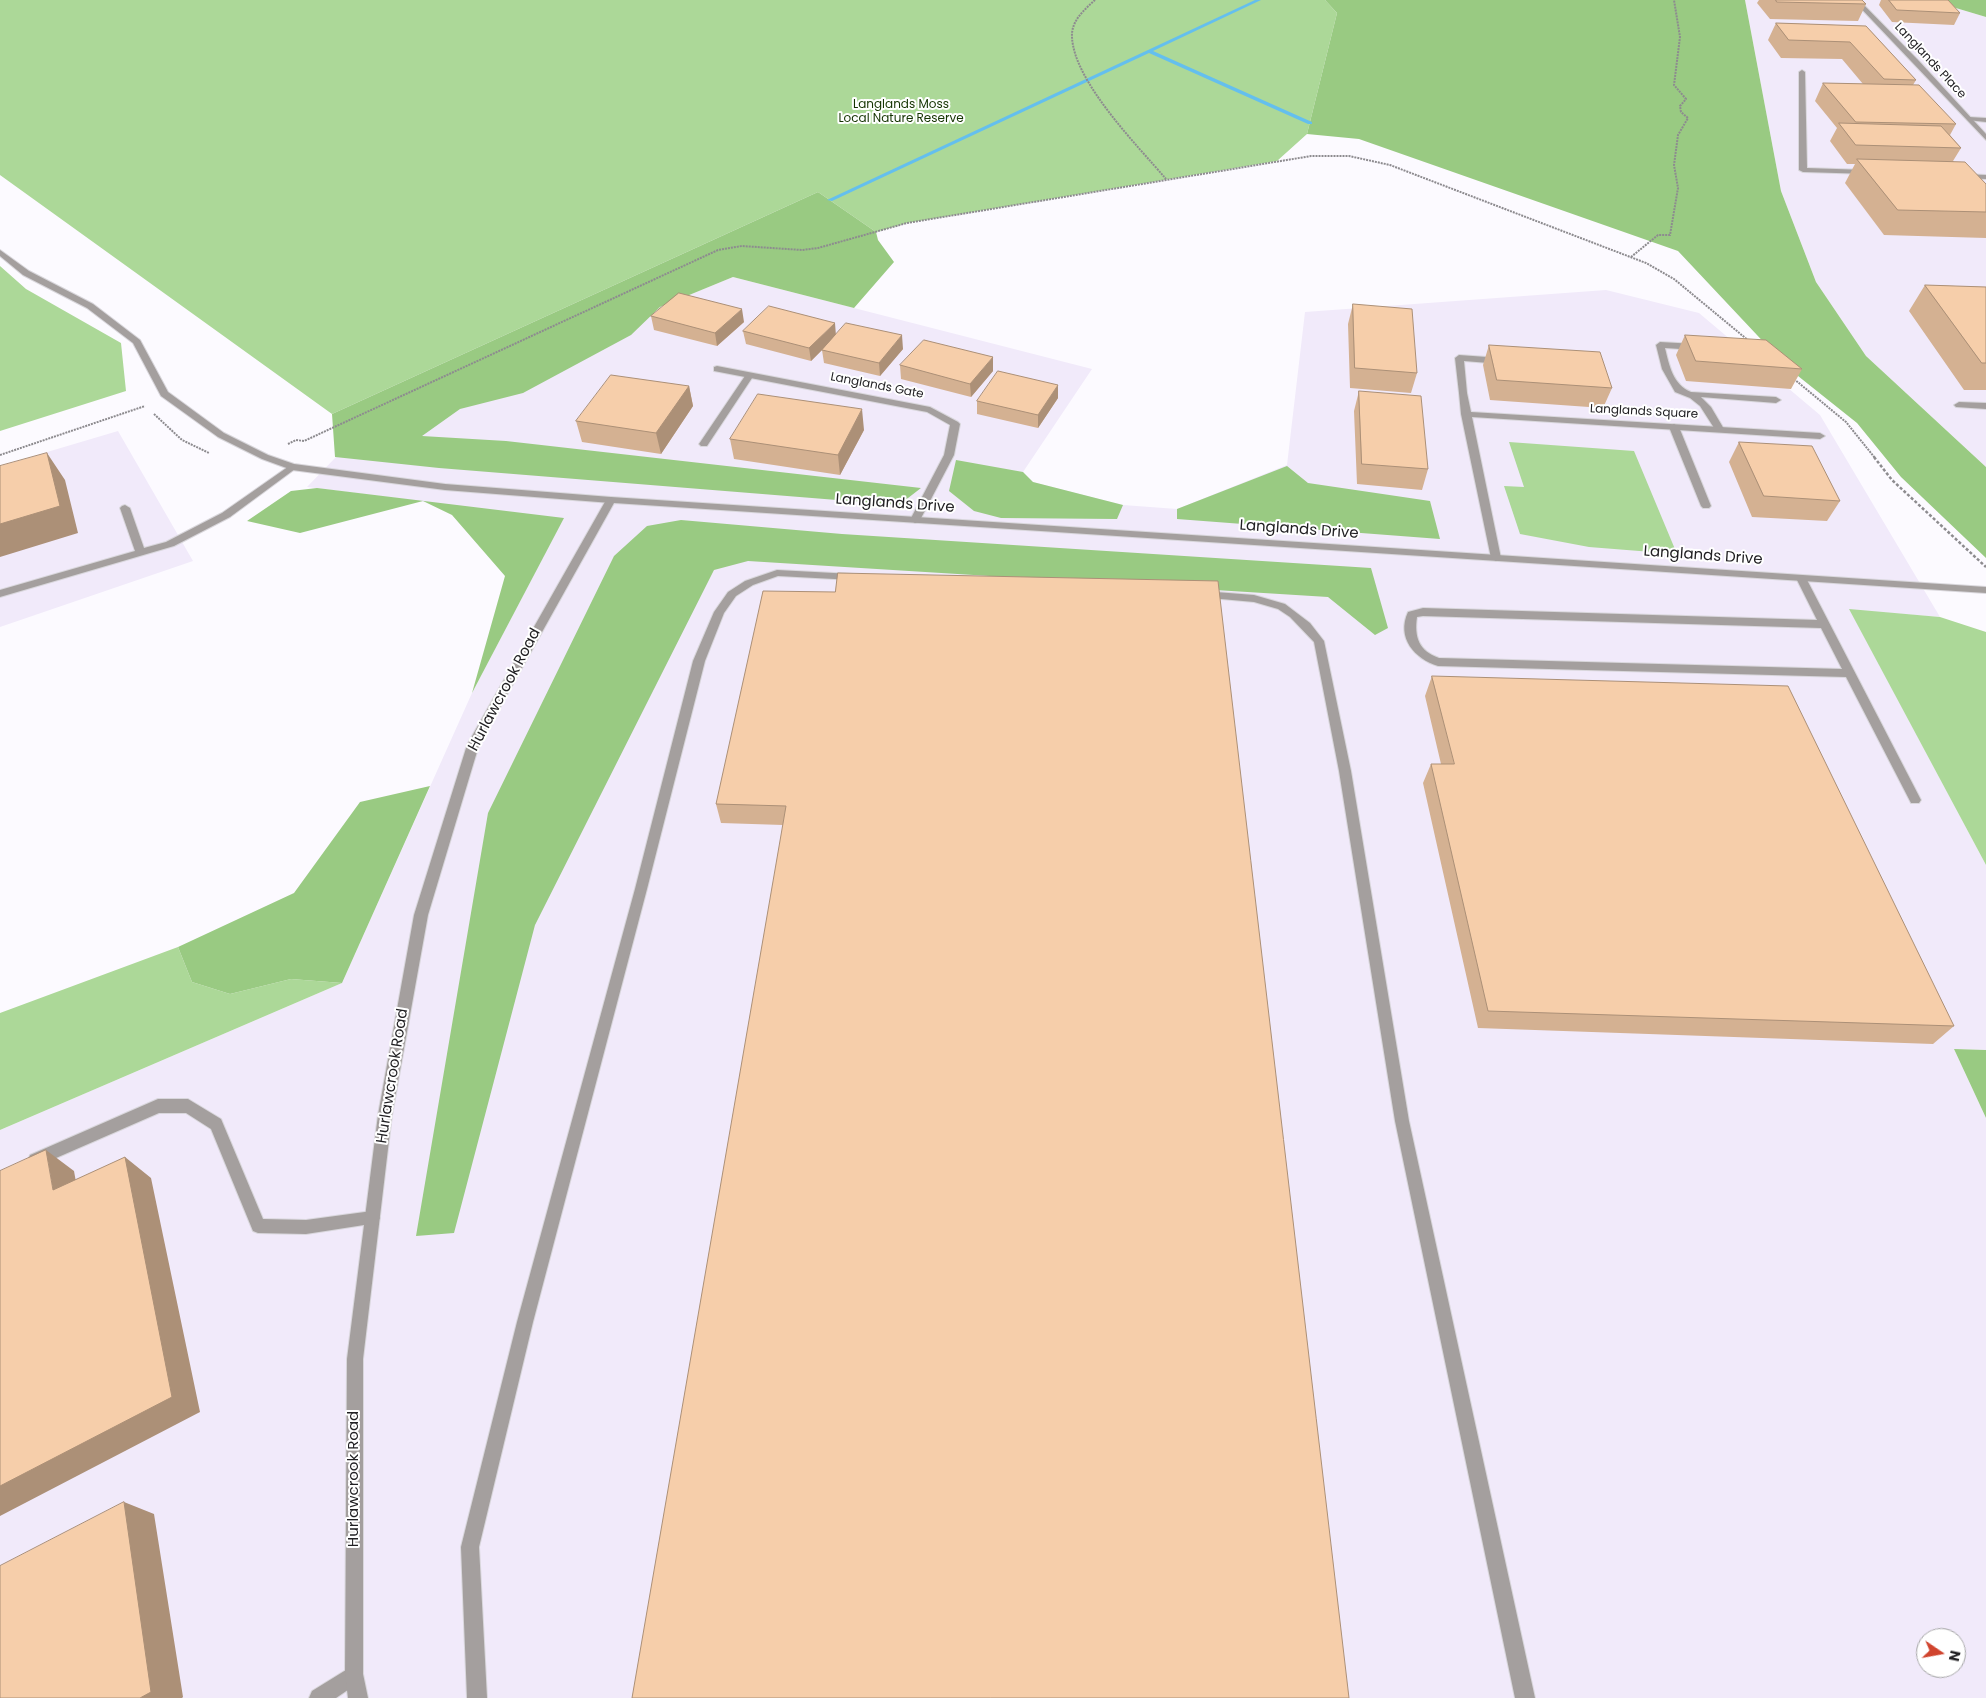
<!DOCTYPE html>
<style>
body{margin:0}
#map{position:relative;width:1986px;height:1698px;overflow:hidden;background:#fcfaff;font-family:Poppins,sans-serif}
canvas{display:block}
.north{position:absolute;left:1916px;top:1628px;width:50px;height:50px;box-sizing:border-box;background:#fff;border:1px solid #a6a6a7;border-radius:50%;rotate:102deg;font-size:14px;font-weight:700;line-height:20px;text-align:center;color:#212023}
.north::after{content:'';display:block;margin:auto;width:18px;height:22px;background:#d0442e;clip-path:polygon(50% 0,100% 100%,50% 72%,0 100%)}
</style>
<div id="map">
<canvas width="1986" height="1698"></canvas>
<div class="north">N</div>
</div>
<script>
const g = document.querySelector('canvas').getContext('2d');
g.lineJoin = 'round';
function fillPath(path, color) { g.fillStyle = color; g.fill(path, 'evenodd'); }
function stroke(path, color, width, dash) { g.strokeStyle = color; g.lineWidth = width; g.lineCap = dash ? 'butt' : 'round'; g.setLineDash(dash || []); g.stroke(path); }
function drawText(font, color, halo, rows, align = 'center') {
  g.font = font + ' Poppins,sans-serif'; g.lineWidth = 4; g.setLineDash([]); g.textBaseline = 'middle'; g.strokeStyle = halo; g.fillStyle = color; for (const [text, x, y, turn = 0] of rows) {
    g.save(); g.translate(x, y); g.rotate((+turn || 0) * Math.PI / 180); g.textAlign = isNaN(turn) ? turn : align; if (halo) g.strokeText(text, 0, 0); g.fillText(text, 0, 0); g.restore();
  }
}
const built = new Path2D(`
 M1745,0h184l57,17v450l-120,-111 -50,-74 -35,-91z
 M733,277l359,92 -69,103 10,10 90,23 54,4 110,-44 18,-153 301,-22 93,23 121,102 120,202 -90,-7 136,255v185l-32,-1 32,69v580h-1986v-568l342,-147 130,-290 91,-174 -256,-32 57,-59zM1926,1638h30v30h-30z
 M118,431l75,130 -193,66v-161z`);
const green = new Path2D(`
 M0,0h1325l12,13 -30,121 -30,27 -370,62 -31,9 -58,-40 -486,222 -332,-239z
 M0,266l26,23 95,54 5,48 -126,40z
 M1509,442l125,9 43,103 -88,-7 -69,-13 -16,-48 20,1z
 M1849,609l91,8 46,15v233z
 M178,947l14,35 38,12 61,-15 51,4 -342,147v-117z`);
const forest = new Path2D(`
 M1325,0h420l36,191 35,91 50,74 120,111v91l-85,-81 -44,-54 -69,-55 -110,-117 -319,-112 -52,-5 30,-121z
 M1929,0h57v17z
 M818,192l58,40 2,8 16,22 -40,46 -121,-31 -73,30 -29,28 -108,58 -63,16 -38,27 84,5 415,47 -22,17 -460,-37 -104,-11 -3,-43z
 M956,460l67,12 10,10 90,23 -6,14 -116,-1 -27,-7 -25,-20z
 M1287,466l21,17 122,18 10,38 -263,-20v-10z
 M317,488l247,30 -92,175 33,-117 -53,-61 -29,-14 -123,32 -53,-12 44,-30z
 M681,520l161,14 529,34 17,60 -13,7 -47,-38 -580,-36 -34,9 -179,355 -81,308 -38,3 72,-423 126,-257 33,-30z
 M430,786l-88,197 -51,-4 -61,15 -38,-12 -14,-35 116,-54 66,-91z
 M1954,1049l32,1v68z`);
const stream = new Path2D(`
 M1255,0h6l-108,51 159,71v2h-4l-159,-71 -317,148 -5,-1z`);
const pathFar1 = new Path2D(`
 M1095,0c-11,10 -24,21 -23,37 2,45 66,109 94,142
 M1631,257l27,-22h12l8,-47 -4,-23 4,-30 10,-17 -7,-6 -1,-6 6,-7 -12,-14 6,-48 -6,-37
 M1794,379l52,43 29,36
 M154,414l28,26 27,13
 M288,444l8,-4 8,1 414,-191 24,-4 60,4 16,-2 89,-25 404,-67h38l41,9 256,98 28,16 75,62
 M0,455l145,-49`);
const path = new Path2D(`
 M1874,457l18,23 94,87`);
const service = new Path2D(`
 M1802,70l3,2 2,96 59,2 4,2 -1,2 -66,-2 -4,-2v-98z
 M1969,117l17,1v4l-19,-2v-2z
 M1964,174l22,1v4l-25,-1v-4z
 M1660,342l36,2 4,3 -4,3 -31,-2c4,17 8,37 26,44l85,5 5,3 -5,3 -75,-6 10,10 13,22 -5,3 -3,-1 -16,-25 -10,-8 -15,-6 -13,-23 -6,-24z
 M1459,355l42,3 4,3 -4,3 -37,-3 3,32 -4,3 -4,-3 -4,-35z
 M747,373l7,2 -47,71h-6l-2,-2z
 M1959,402l27,1v6l-30,-2 -2,-2z
 M1674,424l5,3 32,79 -2,2h-6l-2,-2 -32,-79z
 M292,464l5,3 -2,2 -65,48 -56,29 -174,51v-7l135,-39 -15,-43 2,-2 3,-1 5,3 14,40 22,-6 56,-29z
 M777,570l76,4 5,3 -5,3 -75,-4 -25,9 -17,11 -12,17 -19,48 -58,228 -114,433 -54,225 8,151h-20l-6,-151 56,-225 118,-433 58,-228 21,-49 14,-20 17,-11z
 M1801,575l5,3 115,222 -2,3h-8l-65,-126 -408,-11c-23,-7 -42,-28 -30,-54l15,-4 394,12 -21,-42zM1423,616l398,12 21,41 -403,-11c-20,-7 -25,-21 -22,-41z
 M1203,591l51,4 31,9 25,19 14,18 27,130 58,350 126,577h-20l-120,-577 -56,-350 -25,-129 -24,-25 -12,-8 -24,-7 -55,-5 -1,-2z
 M158,1099h30l33,20 42,100 43,1 66,-9 5,2 3,5 -3,5 -71,11 -48,-1 -5,-2 -42,-102 -25,-16h-27l-119,52 -5,2 -5,-2 -2,-5 2,-5z
 M354,1665l7,2 2,7 -2,7 -25,17h-27l3,-7z`);
const minor = new Path2D(`
 M1853,0h6l60,61 67,73v6z
 M0,250l29,21 64,33 47,36 28,52 56,41 44,22 26,9 151,20 166,13 5,3 -5,3 -166,-13 -153,-20 -30,-11 -44,-22 -57,-41 -28,-53 -46,-35 -64,-33 -23,-19z
 M717,366l213,41 28,15 2,2 -6,31 -35,67 -4,1 -5,-3 34,-65 6,-30 -23,-13 -213,-41v-4z
 M1463,390l4,3 4,19 349,21 5,3 -5,3 -348,-22 29,141 -5,3 -5,-3 -30,-144 -2,-21z`);
const tertiary = new Path2D(`
 M611,497l1375,90v6l-1372,-90 -135,242 -51,170 -36,200 -29,244v315l5,24h-20l-3,-24 2,-315 31,-244 36,-200 53,-170 139,-245z`);
const wall = new Path2D(`
 M1759,0h103l4,4 -8,17 -88,-2 -13,-16z
 M1881,0h67l12,13 -6,12 -62,-3 -13,-17z
 M1776,23l90,3 50,54 -3,5 43,39 -6,11 11,13 -8,13 33,23v54l-102,-3 -39,-52 10,-19h-8l-17,-23 7,-13 -22,-27 8,-18 40,1 -21,-25 -61,-1 -13,-18z
 M1925,285l61,2v103h-22l-55,-79z
 M1353,304l64,69 -6,20 -61,-5 -2,-64z
 M651,316l93,6 -27,24 -63,-16z
 M743,331l93,4 67,14 -23,27 -56,-13 -2,-13 -11,11 -65,-17z
 M1685,335l117,34 -11,20 -105,-8 -10,-26z
 M1489,345l123,43 -9,20 -113,-8 -7,-35z
 M900,365l93,6 -22,26 -70,-18z
 M689,386l4,20 -32,48 -79,-12 -6,-21z
 M1359,391l69,78 -6,21 -65,-6 -3,-73z
 M1058,398l-20,30 -61,-14v-13z
 M864,430l-24,45 -106,-16 -4,-20z
 M1739,442l101,59 -13,20 -75,-4 -23,-55z
 M1218,581l-435,244 -62,-2 -5,-19 119,-212z
 M1432,676l522,350 -21,18 -455,-16 -55,-245 8,-19h10l-16,-68z`);
const shadedWall = new Path2D(`
 M742,309l2,13 -27,24 -2,-13z
 M835,323l1,13 -25,25 -2,-13z
 M902,335l1,14 -23,27 -1,-13z
 M993,357v14l-22,26 -1,-13z
 M1058,385v13l-20,30v-13z
 M689,386l4,20 -32,48 -5,-21z
 M862,409l2,21 -24,45 -2,-20z
 M47,453l18,27 13,53 -78,24v-33z
 M46,1150l28,21 7,39 -28,-20z
 M125,1157l26,21 49,234 -200,104v-30z
 M124,1502l30,12 29,183 -1,1h-42z`);
const building = new Path2D(`
 M1776,0h86l4,4 -89,-2z
 M1889,0h59l12,13 -63,-3z
 M1776,23l90,3 50,54 -32,-1 -34,-37 -61,-2z
 M1823,83l96,2 37,39 -100,-2z
 M1839,123l102,3 20,22 -105,-3z
 M1857,159l108,3 21,22v28l-88,-2z
 M1925,285l61,2v76h-4z
 M679,293l63,16 -27,24 -64,-17z
 M1353,304l59,5 5,64 -62,-5z
 M769,306l66,17 -26,25 -66,-17z
 M846,323l56,12 -23,28 -57,-13z
 M1685,335l81,5 36,29 -106,-8z
 M924,340l69,17 -23,27 -70,-19z
 M1489,345l111,7 12,36 -115,-8z
 M998,371l60,14 -20,30 -61,-14z
 M611,375l78,11 -33,47 -80,-12z
 M1359,391l62,5 7,73 -66,-5z
 M758,394l104,15 -24,46 -108,-16z
 M1739,442l73,4 28,55 -76,-5z
 M47,453l13,53 -60,18v-58z
 M838,573l380,8 131,1117h-717l154,-892 -70,-2 47,-213 72,1z
 M1432,676l356,10 166,340 -466,-15 -57,-247h23z
 M46,1150l7,40 72,-33 47,240 -172,89v-315z
 M124,1502l27,190 -11,6h-140v-132z`);
const farStreetnames = [
 ["Langlands Place",1930,61,47],
 ["Langlands Gate",877,386,11],
 ["Langlands Square",1644,412,3]
];
const farParknames = [
 ["Langlands Moss",901,105],
 ["Local Nature Reserve",901,119]
];
const streetNames = [
 ["Langlands Drive",895,504,4],
 ["Langlands Drive",1299,530,4],
 ["Langlands Drive",1703,556,4],
 ["Hurlawcrook Road",505,690,-62],
 ["Hurlawcrook Road",393,1076,-81],
 ["Hurlawcrook Road",354,1479,-90]
];
fillPath(built, '#f1eafa');
fillPath(green, '#acd898');
fillPath(forest, '#99ca82');
fillPath(stream, '#64bfee');
stroke(service, '#d9d7dc', 2);
stroke(minor, '#d9d7dc', 2);
stroke(tertiary, '#d9d7dc', 2);
stroke(pathFar1, '#8d8b8f', 2, [2, 1]);
stroke(path, '#8d8b8f', 2.5, [3, 2]);
fillPath(service, '#a49f9e');
fillPath(minor, '#a49f9e');
fillPath(tertiary, '#a49f9e');
fillPath(wall, '#d4b192');
fillPath(shadedWall, '#ac9077');
fillPath(building, '#f6ceaa');
stroke(building, '#ac9077', 1);
drawText('12px', '#212023', '#fff', farStreetnames);
drawText('12px', '#143301', '#fff', farParknames);
drawText('15px', '#212023', '#fff', streetNames);
</script>
